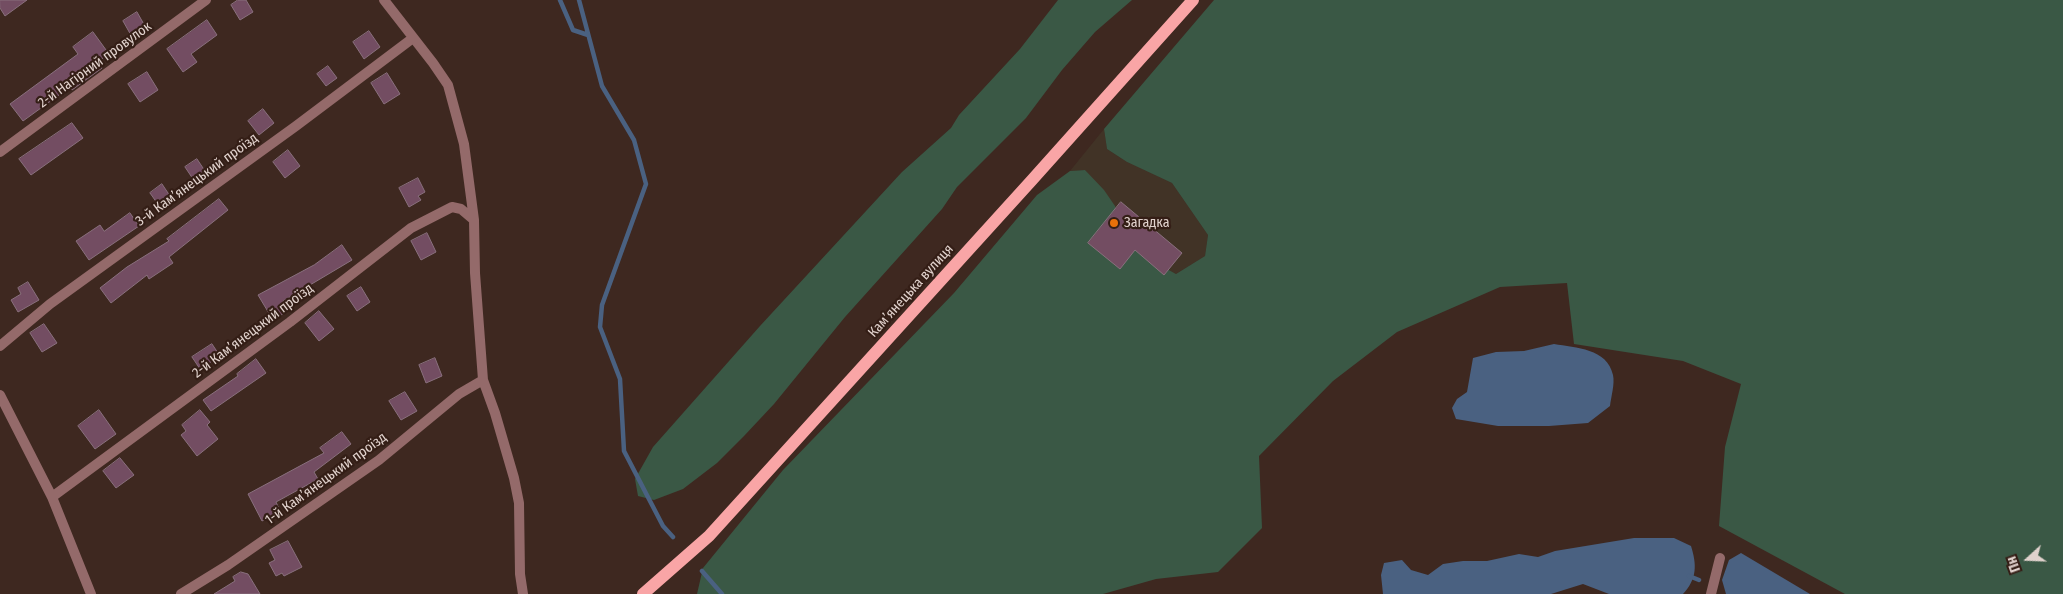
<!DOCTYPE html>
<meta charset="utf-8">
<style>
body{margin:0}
#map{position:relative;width:2063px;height:594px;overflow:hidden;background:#3e2820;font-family:"Fira Sans Condensed",sans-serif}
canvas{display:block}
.north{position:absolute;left:2003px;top:534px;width:50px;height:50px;-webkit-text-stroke:4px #341e16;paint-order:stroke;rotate:250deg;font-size:14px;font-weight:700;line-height:20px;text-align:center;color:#e1d2cd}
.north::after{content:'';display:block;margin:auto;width:18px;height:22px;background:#e1d2cd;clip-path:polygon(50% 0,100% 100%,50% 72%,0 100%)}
</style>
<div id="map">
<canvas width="2063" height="594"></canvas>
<div class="north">Пн</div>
</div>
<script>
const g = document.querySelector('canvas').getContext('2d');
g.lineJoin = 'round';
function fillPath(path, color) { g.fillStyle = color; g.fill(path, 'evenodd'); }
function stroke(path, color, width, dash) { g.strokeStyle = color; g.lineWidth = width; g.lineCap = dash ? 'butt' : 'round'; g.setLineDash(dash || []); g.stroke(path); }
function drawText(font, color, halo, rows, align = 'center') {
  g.font = font + ' "Fira Sans Condensed",sans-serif'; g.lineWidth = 4.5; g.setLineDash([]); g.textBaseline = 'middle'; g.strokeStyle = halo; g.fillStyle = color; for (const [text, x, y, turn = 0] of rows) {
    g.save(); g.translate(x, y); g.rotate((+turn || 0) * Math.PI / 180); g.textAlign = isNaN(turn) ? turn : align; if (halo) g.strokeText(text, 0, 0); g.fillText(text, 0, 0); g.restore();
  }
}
const commercial = new Path2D(`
 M1104,129l3,20 20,13 45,21 36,52 -3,21 -29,18 -25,-14 -66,-90 -15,1z`);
const green = new Path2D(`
 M1058,0h74l-37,32 -33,38 -36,48 -69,69 -15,22 -97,108 -71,87 -30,32 -27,27 -34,26 -29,11 -16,-4 -3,-17 18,-32 107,-121 142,-154 49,-44 8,-13 61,-66z
 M1214,0h849v594h-218l-126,-68 6,-79 16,-63 -58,-23 -109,-17 -7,-61 -67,4 -103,45 -64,49 -74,75 3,72 -44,44 -62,7 -53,15h-406l6,-26 80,-98 171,-177 83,-98 33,-24 15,-1 19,20 11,16 10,28 26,26 25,14 29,-18 3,-21 -36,-52 -45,-21 -20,-13 -3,-20z`);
const water = new Path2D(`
 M1554,344c22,4 53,4 59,31 2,9 -2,22 -3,31l-22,17 -39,3h-51l-42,-7 -4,-11 5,-9 10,-7 6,-34 23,-6 28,-1z
 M1634,538h40l17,8c6,19 6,33 -8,48h-74l-26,-10 -32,10h-168l-2,-19 3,-12 18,-3 9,10 17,5 15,-11 20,-3h24l32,-7 19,3 17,-6z
 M1741,553l69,41h-84l-4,-14 7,-20z`);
const stream = new Path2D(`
 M560,0l13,30 15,5
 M579,0l23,86 32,54 12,44 -44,121 -2,22 20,52 4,72 39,75 10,11
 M702,571l20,23
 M1689,576l10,4`);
const building = new Path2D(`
 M0,0h27l-22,16 -5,-8z
 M238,0h8l7,12 -13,8 -9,-15z
 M137,12l9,16 -14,9 -9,-16z
 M207,20l10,15 -26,19 6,8 -14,10 -16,-23z
 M369,31l11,16 -16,12 -11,-17z
 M93,32l16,22 -12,8 5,6 -30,22 -2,-3 -47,34 -13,-17 68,-50 -5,-7z
 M328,66l9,12 -11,8 -9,-12z
 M147,72l11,18 -18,12 -12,-18z
 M387,73l13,21 -16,10 -13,-21z
 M263,109l11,14 -15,12 -11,-14z
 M72,123l11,15 -52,37 -12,-16z
 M288,150l12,16 -15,12 -12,-16z
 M197,159l10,15 -12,8 -10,-15z
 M418,178l7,14 -7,4 3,4 -12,7 -10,-19z
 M162,184l12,18 -12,8 -12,-17z
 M219,199l9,11 -59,47 4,6 -24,16 -2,-4 -36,28 -11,-15 27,-21 42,-26 -2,-2z
 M1121,202l61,51 -18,22 -29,-25 -15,19 -32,-26z
 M130,213l9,13 -50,34 -13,-19 24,-16 4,6z
 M427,233l9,19 -15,8 -10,-19z
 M342,245l10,15 -69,41 6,9 -16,10 -15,-25 56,-30z
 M28,282l11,18 -21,12 -7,-12 10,-6 -3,-6z
 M361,287l9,15 -13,9 -10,-15z
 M319,311l15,18 -15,12 -14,-18z
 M44,324l13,19 -15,9 -12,-19z
 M212,344l8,12 -20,13 -8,-12z
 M435,358l7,18 -16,7 -7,-18z
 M256,359l10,14 -55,38 -8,-11 35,-24 -1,-2z
 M405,392l12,19 -16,9 -12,-19z
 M99,410l17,24 -21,15 -17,-23z
 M200,410l10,12 -3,3 11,14 -21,17 -16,-21 5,-4 -4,-6z
 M342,432l9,12 -37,28 4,7 -42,23 4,9 -18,10 -14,-27 76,-41 -4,-5z
 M120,458l14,17 -18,13 -13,-17z
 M288,541l14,26 -18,9 -2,-3 -6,3 -7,-13 6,-3 -5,-10z
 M241,572l7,2 12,20h-46l21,-13 -2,-4z`);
const street = new Path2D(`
 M384,0l49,63 15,22 16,59 10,76 1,53 8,107 12,33 19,65 5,25 1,71 3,20
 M0,152l206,-152
 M0,346l50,-42 246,-178 117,-88
 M0,395l52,102 39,97
 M52,497l238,-175 121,-94 41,-21 9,2 13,11
 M181,594l47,-29 151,-105 80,-66 24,-14
 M1711,594l9,-36`);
const primary = new Path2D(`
 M643,594l66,-58 323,-356 161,-180`);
const markers = [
 [1114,223,5,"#e8710a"]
];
const streetNames = [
 ["2-й Нагірний провулок",95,65,-36],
 ["3-й Камʼянецький проїзд",197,180,-36],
 ["Камʼянецька вулиця",911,291,-48],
 ["2-й Камʼянецький проїзд",253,331,-37],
 ["1-й Камʼянецький проїзд",326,479,-36]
];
const poiNames = [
 ["Загадка",1124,223]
];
fillPath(commercial, '#413326');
fillPath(green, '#3a5845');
fillPath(water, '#4a6181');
stroke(stream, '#4a6181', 4.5);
fillPath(building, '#734d62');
stroke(building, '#89707d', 1);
stroke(street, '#946a6a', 10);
stroke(primary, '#f9a5a6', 12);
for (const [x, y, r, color] of markers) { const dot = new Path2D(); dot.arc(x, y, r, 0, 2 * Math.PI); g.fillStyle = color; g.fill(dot); stroke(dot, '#341e16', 2); }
drawText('14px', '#e1d2cd', '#341e16', streetNames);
drawText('14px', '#e1d2cd', '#341e16', poiNames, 'left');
</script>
